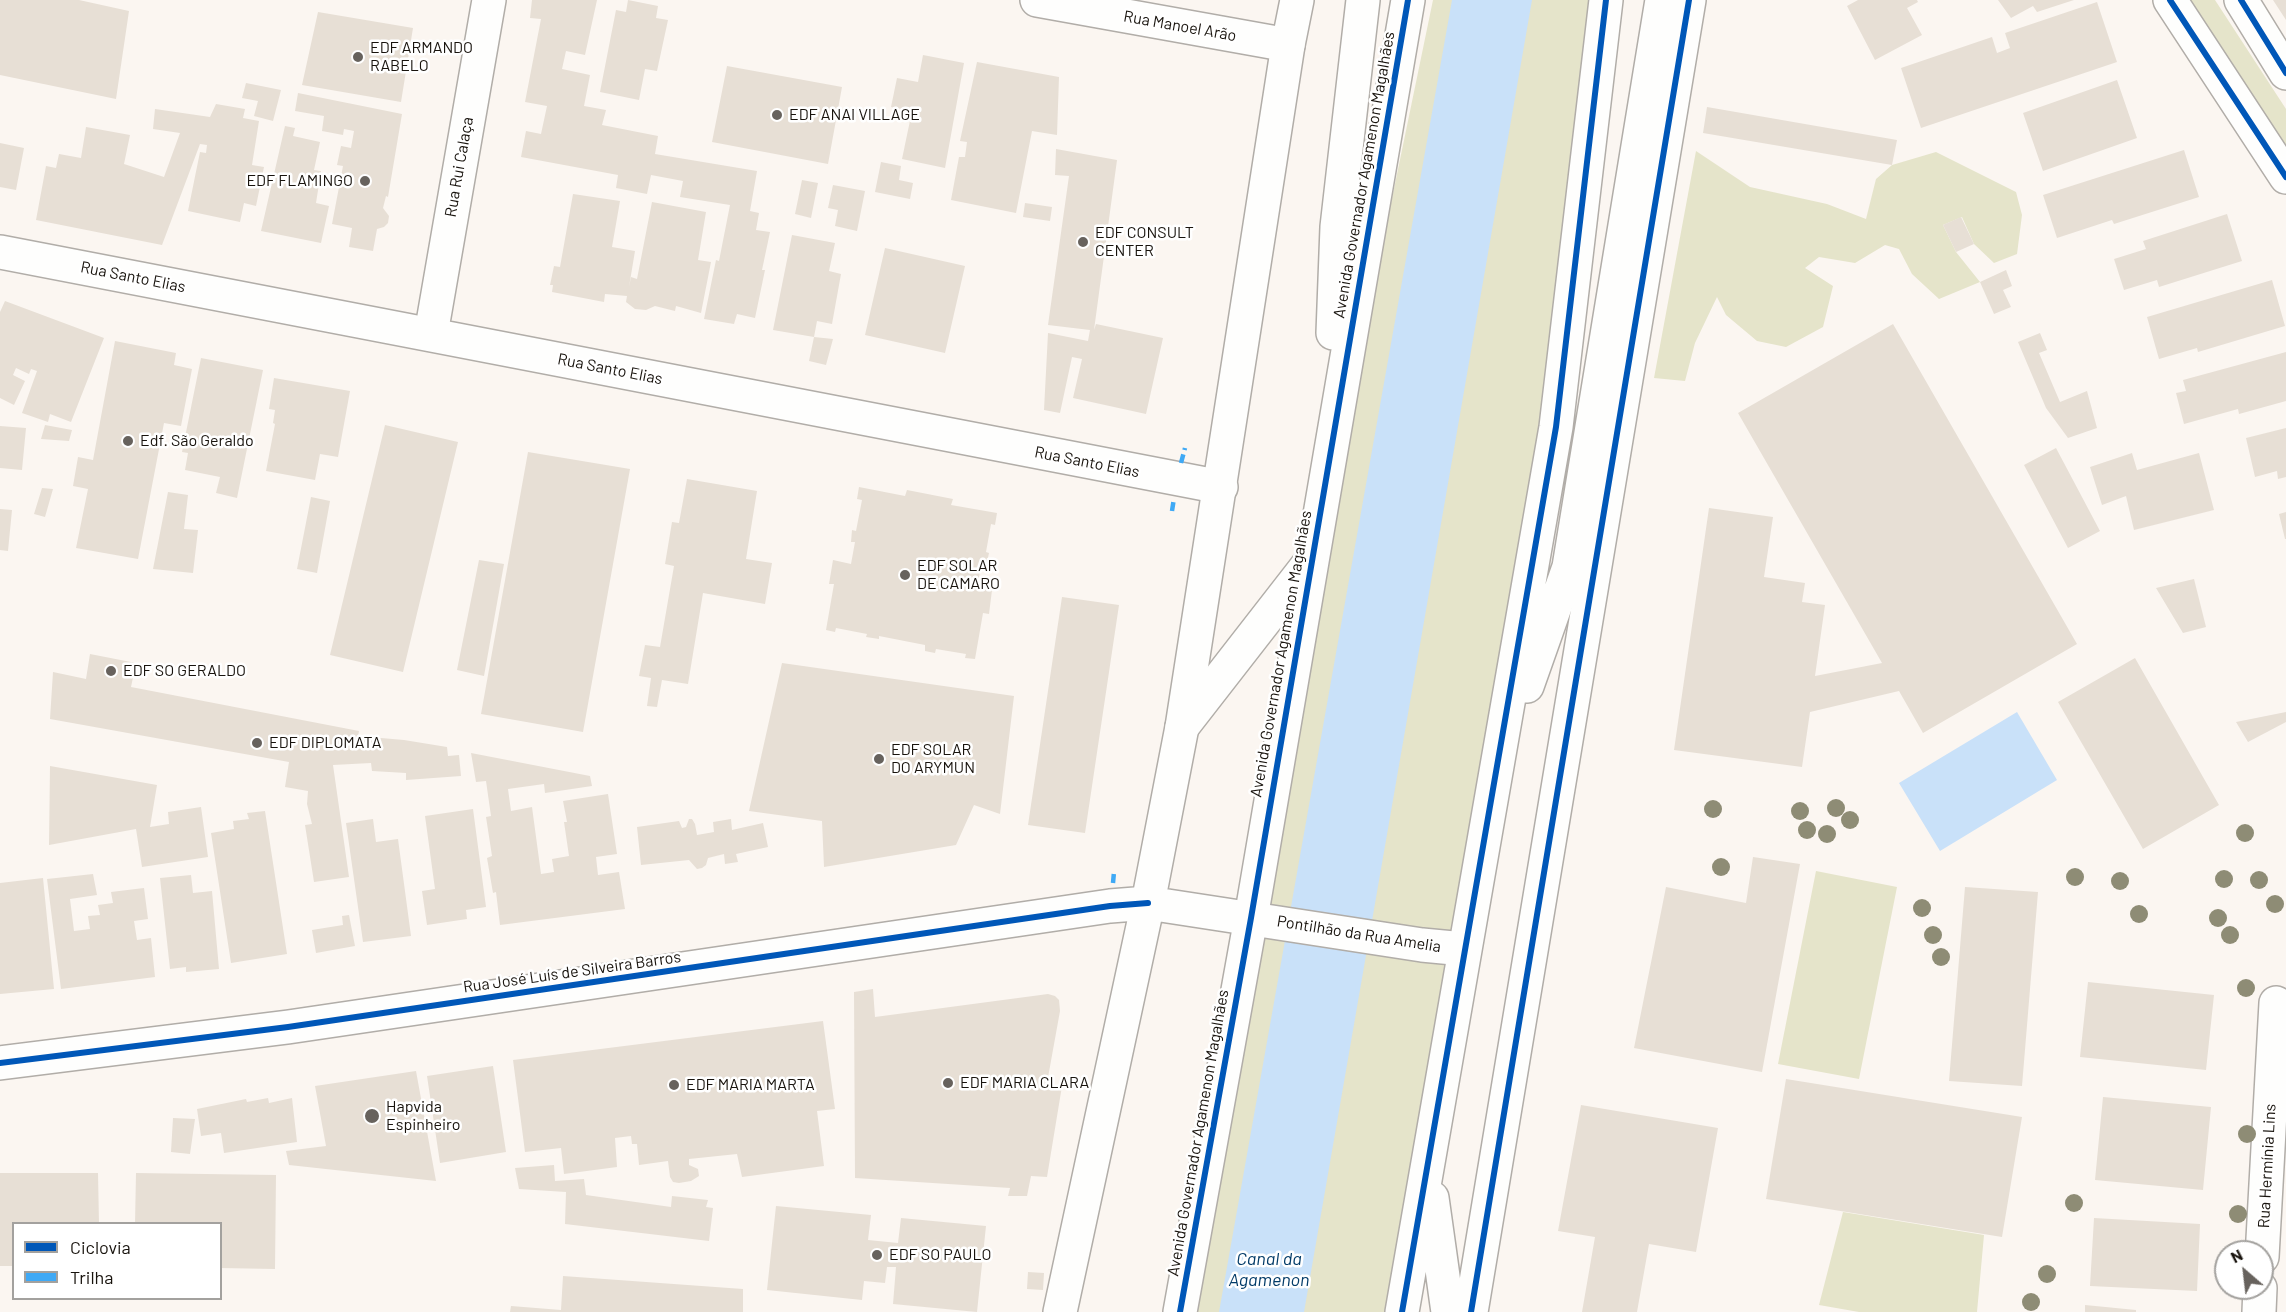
<!DOCTYPE html>
<meta charset="utf-8">
<style>
body{margin:0}
#map{position:relative;width:2286px;height:1312px;overflow:hidden;background:#fbf6f1;font-family:Barlow,sans-serif}
canvas{display:block}
.legend{position:absolute;left:12px;top:1222px;width:210px;height:78px;box-sizing:border-box;background:#fff;border:2px solid #a3a19e;margin:0;padding:8px 10px;list-style:none;font-size:18px;color:#18130d}
.legend li{display:flex;align-items:center;gap:12px;height:30px}
.legend b{width:30px;border:2px solid #a3a19e}
.north{position:absolute;left:2214px;top:1240px;width:60px;height:60px;box-sizing:border-box;background:#fff;border:2px solid #a3a19e;border-radius:50%;rotate:332deg;font-size:16px;font-weight:700;line-height:24px;text-align:center;color:#18130d}
.north::after{content:'';display:block;margin:auto;width:21px;height:27px;background:#67625d;clip-path:polygon(50% 0,100% 100%,50% 72%,0 100%)}
</style>
<div id="map">
<canvas width="2286" height="1312"></canvas>
<ul class="legend">
<li><b style="height:8px;background:#0057b8"></b>Ciclovia</li>
<li><b style="height:8px;background:#3fa9f5"></b>Trilha</li>
</ul>
<div class="north">N</div>
</div>
<script>
const g = document.querySelector('canvas').getContext('2d');
g.lineJoin = 'round';
function fillPath(path, color) { g.fillStyle = color; g.fill(path, 'evenodd'); }
function stroke(path, color, width, dash) { g.strokeStyle = color; g.lineWidth = width; g.lineCap = dash ? 'butt' : 'round'; g.setLineDash(dash || []); g.stroke(path); }
function drawText(font, color, halo, rows, align = 'center') {
  g.font = font + ' Barlow,sans-serif'; g.lineWidth = 5; g.setLineDash([]); g.textBaseline = 'middle'; g.strokeStyle = halo; g.fillStyle = color; for (const [text, x, y, turn = 0] of rows) {
    g.save(); g.translate(x, y); g.rotate((+turn || 0) * Math.PI / 180); g.textAlign = isNaN(turn) ? turn : align; if (halo) g.strokeText(text, 0, 0); g.fillText(text, 0, 0); g.restore();
  }
}
const green = new Path2D(`
 M1433,0h183l-214,1312h-220l192,-1014 10,-61z
 M2190,0h25l71,109v37z
 M1696,151l54,36 77,17 39,15 10,-40 16,-14 44,-13 80,40 6,23 -5,39 -23,9 -20,-19 -12,-27 -19,8 13,27 24,30 -41,17 -27,-25 -13,-25 -14,-4 -30,18 -36,-6 -14,11 28,18 -10,41 -37,20 -29,-6 -31,-26 -9,-18 -22,46 -10,38 -31,-3z
 M1816,871l81,16 -38,192 -81,-15z
 M1843,1212l141,23 -7,77h-118l-40,-7z`);
const water = new Path2D(`
 M1452,0h80l-228,1312h-85z
 M2017,712l40,68 -117,71 -41,-68z`);
const building = new Path2D(`
 M0,0h79l50,11 -13,88 -116,-24z
 M532,0h65l-12,55 -19,-4 -4,18 28,6 -6,31 22,4 -4,15 56,11 -3,18 102,17 -7,40 9,2 -3,17 14,2 -8,38h3l-10,48 -18,-4 -3,10 -30,-5 12,-59 3,1 11,-56 -50,-8 3,-16 -32,-6 -4,19 -31,-6 2,-13 -97,-18 5,-26 15,3 6,-28 -22,-4 16,-83 -11,-1z
 M628,0l30,6 -2,12 12,2 -11,51 -12,-2 -6,31 -39,-8 16,-82 10,2z
 M1858,0h59l1,2 -11,6 15,27 -47,25 -28,-54z
 M1998,0h76l-37,12 -4,-6 -22,12z
 M2273,0h13v20z
 M2097,2l20,60 -196,66 -20,-60 91,-31 5,16 13,-5 -5,-15z
 M318,12l95,16 -12,74 -99,-17z
 M923,55l41,8 -19,105 -43,-9 10,-48 -21,-4 6,-29 21,4z
 M977,62l82,15 -2,58 -25,-4 -16,82 -65,-13 8,-43h6l2,-15 -7,-1z
 M727,66l115,21 -14,77 -116,-22z
 M2117,80l20,58 -94,33 -20,-58z
 M246,83l35,7 -8,31 -19,-5 4,-15 -16,-3z
 M298,93l104,21 -14,83 -2,-1 -3,12 6,8 -1,7 -4,4 -7,2 -4,22 -24,-4 3,-19 -20,-4 11,-58 -6,-1 4,-19 10,2 3,-17 -10,-2 -1,6 -21,-4 2,-15 -29,-5z
 M216,104l29,5 -2,9 16,3 -7,44 12,2 -8,39 -12,-3 -4,19 -52,-11 12,-59 6,1 1,-8 -7,-1 -38,101 -126,-25 10,-54 10,2 3,-14 22,4 5,-31 44,8 -6,29 40,13 16,-44 -27,-4 2,-20 55,8z
 M1707,107l190,33 -5,25 -189,-32z
 M285,126l10,2 -2,8 27,6 -6,28 7,1 -5,32 13,3 -8,37 -60,-12z
 M0,143l24,5 -8,42 -16,-3z
 M1056,149l61,11 -23,170 2,-6 67,14 -17,76 -73,-16 9,-39 -10,-2 -12,56 -16,-3 4,-77 40,8 2,-11 -42,-5 21,-149 -14,-1z
 M2184,150l15,47 -85,27 -2,-4 -55,18 -14,-43z
 M881,162l20,4 -2,14 14,3 -3,16 -35,-7z
 M802,180l16,3 -7,35 -16,-4z
 M833,185l32,6 -8,40 -22,-5 3,-16 -10,-2z
 M573,194l47,7 -8,46 23,4 -6,36 2,-10 6,2 15,-77 54,10 -8,48 13,2 -10,51 -25,-7 -1,5 -20,-5 -9,4 -11,-1 -9,-7 1,-6 -22,-2 -1,8 -52,-10 1,-7h-3l4,-19 6,1z
 M1025,203l27,4 -2,14 -27,-4z
 M2227,214l15,47 -83,26 -2,-7 -33,10 -10,-31 32,-10 -3,-8z
 M1961,217l13,27 -18,8 -13,-27z
 M792,235l43,8 -6,28 12,3 -9,50 -15,-3 -3,16 19,2 -7,26 -17,-4 5,-24 -41,-7z
 M885,248l80,18 -20,87 -80,-18z
 M2006,270l6,16 -9,4 8,17 -17,7 -14,-32z
 M2272,280l13,46 -87,26 -1,-4 -38,11 -12,-42z
 M5,301l99,37 -33,84 -21,-8 -2,8 -26,-9 15,-42 -6,-2 -2,5 -13,-6 -3,7 12,6 -11,24 -14,-7v-86z
 M1893,324l184,320 -154,89 -24,-42 -89,21 -8,55 -128,-17 35,-242 64,9 -9,60 41,6 -3,19 23,3 -10,71 67,-13 -144,-250z
 M2040,333l7,17 -8,3 21,49 27,-11 10,37 -29,10 -22,-30 -28,-66z
 M115,341l61,12 -2,12 18,4 -11,57 -17,-3 -26,136 -62,-11 12,-59 -15,-3 5,-29 15,3z
 M2286,352v49l-47,13 -1,-5 -54,15 -8,-31 10,-2 -3,-11z
 M201,358l62,12 -26,128 -21,-5 4,-16 -35,-7 3,-17 -6,-1z
 M274,378l76,13 -12,66 -18,-3 -5,26 -49,-9 9,-47 -2,-1 2,-13 -6,-1z
 M45,425l27,5 -3,11 -28,-2z
 M385,425l73,17 -55,230 -73,-17z
 M0,426l26,2 -4,42 -22,-2z
 M2286,428v49l-8,2 -1,-8 -22,6 -9,-39z
 M2056,448l44,83 -32,17 -44,-83z
 M528,452l102,17 -47,263 -102,-18z
 M2132,453l5,17 62,-17 15,57 -80,20 -8,-34 -24,9 -12,-38z
 M687,479l70,12 -11,68 26,4 -7,41 -62,-11 -15,91 -26,-4 -5,27 -10,-1 4,-28 -12,-2 6,-31 15,2 14,-81 -9,-2 7,-42 7,1z
 M859,487l46,9 2,-6 46,9 -2,6 46,8 -2,12 -4,-1 -5,28 3,1 -3,14 -5,-1 -4,22 15,2 -3,24 -6,-1 -8,46 -10,-1 1,-4 -30,-5 -1,4 -10,-2v-6l-46,-9v3l-13,-2 1,-3 -31,-6 -1,4 -9,-2 8,-46h-5l4,-24 18,4 4,-22h-4l1,-12 4,1 6,-31 -5,-1z
 M42,488l11,1 -8,28 -11,-3z
 M168,492l20,3 -4,34 14,1 -5,43 -40,-4z
 M311,497l19,4 -13,72 -20,-4z
 M0,509l12,1 -4,41 -8,-1z
 M2286,512v27h-1l-6,-25z
 M479,560l25,4 -20,112 -27,-6z
 M2194,579l12,48 -23,6 -27,-45z
 M1062,597l57,8 -34,228 -57,-8z
 M90,654l46,9 -5,24 228,44 -1,5 46,4 43,7 1,9 11,-1 2,21 -55,4v-7l-34,-2 -1,-8 -38,2 16,112 -35,5 -9,-57 7,-1 -5,-20 1,-13 -23,-4 4,-25 -239,-43 3,-47 33,7z
 M2135,658l84,147 -76,44 -85,-147z
 M782,663l232,33 -14,118 -26,-9 -18,40 -132,22 -2,-46 -73,-10z
 M2286,712v10l-38,20 -12,-20z
 M471,753l119,23 2,10 -47,7 -1,-9 -36,5 3,22 21,-4 9,67 13,-2 -2,-13 17,-3 -5,-34h3l-4,-21 45,-7 9,60 -21,3 2,18 21,-3 6,37 -125,16 -4,-33 -3,1 -6,-35 5,-2 -6,-39 5,-1 -5,-35 -10,1z
 M50,766l107,19 -7,42 19,-3 -1,-12 33,-5 7,50 -66,10 -6,-38 -87,16z
 M473,809l13,98 -20,3 1,9 -40,6 -5,-34 13,-2 -10,-73z
 M265,811l22,143 -56,9 -20,-130 23,-4 -1,-8 16,-2 -2,-6z
 M373,819l3,23 22,-3 13,97 -48,6 -17,-119z
 M689,819h3l3,5 2,11 17,-3 -1,-10 18,-3 1,11 31,-7 5,24 -32,7 2,8 -13,2 -1,-10 -16,4 -2,7 -4,3 -5,1 -8,-9 -48,5 -4,-38 42,-6 3,7 4,-1z
 M1753,857l47,7 -38,208 -128,-24 32,-161 80,16z
 M93,874l4,21 -27,4 4,32 16,-2 -2,-13 12,-1 -2,-10 15,-2 -2,-11 33,-4 4,31 -14,2 3,19 14,-2 4,39 -94,12 -14,-110z
 M191,875l2,18 19,-2 7,78 -33,3v-5l-16,2 -10,-91z
 M43,878l11,111 -54,5v-111z
 M1965,887l73,5 -16,194 -73,-5z
 M349,915l6,31 -39,7 -4,-23 31,-5 -1,-9z
 M2088,982l126,13 -8,75 -126,-13z
 M873,989l2,28 173,-23 7,2 4,4 1,11 -13,72 15,3 -15,91 -16,-1 -4,20h-19l2,-8 -155,-10 -1,-186z
 M823,1021l12,88 -18,2 7,55 -82,11 -5,-23 -48,5v6l9,4 1,7 -8,5 -12,2 -6,-1 -3,-5 -2,-16 -29,4 -2,-21h-5l-1,-8 -16,2 2,29 -53,7 -3,-26 -36,4 -12,-92z
 M493,1066l13,86 -66,11 -13,-87z
 M416,1071l20,110 -147,-16 -3,-14 40,-5 -11,-60z
 M1786,1079l236,38 -20,120 -236,-38z
 M2103,1097l108,10 -8,83 -108,-10z
 M268,1098l1,5 23,-5 5,44 -73,11 -3,-20 -20,3 -4,-27 49,-10 1,3z
 M1581,1105l137,23 -22,124 -47,-8 -12,68h-55l13,-75 -37,-6z
 M173,1118l22,1 -5,35 -19,-2z
 M554,1165l1,16 29,-2 2,16 85,12 1,-11 36,4 -2,7 7,1 -4,33 -144,-17 1,-32 -47,-3 -4,-21z
 M0,1173h98l1,51h-85v42h-14z
 M136,1173l140,2 -1,94 -55,-1v-44h-85z
 M776,1206l95,9 -3,25 30,3 3,-25 85,8 -9,86 -84,-8 3,-37h-9l-2,16 -21,-2 -2,19 -95,-10z
 M2094,1218l106,6 -3,67 -107,-5z
 M1028,1272l16,1 -1,17 -16,-1z
 M563,1276l180,13v23h-233l1,-6 50,4z
 M2085,1305l51,5v2h-51z`);
const minor = new Path2D(`
 M1037,0l251,45
 M0,252l1221,235
 M431,334l58,-334
 M2262,1257l14,-254
 M2259,1312l1,-24`);
const major = new Path2D(`
 M2170,0l116,177
 M2241,0l45,73
 M0,1063l288,-36 822,-121 38,-3 274,42 42,4
 M1060,1312l88,-409 34,-176 106,-682 9,-45
 M1471,1312l218,-1312`);
const highway = new Path2D(`
 M1333,333l4,-106 26,-227
 M1527,686l42,-119 93,-567
 M1182,727l126,-162
 M1432,1198l16,114
 M1180,1312l71,-394 157,-918
 M1402,1312l154,-885 50,-427`);
const quiet = new Path2D(`
 M1181,463l4,-15
 M1172,511l2,-13
 M1113,883l1,-11`);
const cycleway = new Path2D(`
 M2170,0l116,177
 M2241,0l45,73
 M0,1063l288,-36 822,-121 38,-3
 M1180,1312l71,-394 157,-918
 M1402,1312l154,-885 50,-427
 M1471,1312l218,-1312`);
const trees = [
 [1836,808],
 [1713,809],
 [1800,811],
 [1850,820],
 [1807,830],
 [2245,833],
 [1827,834],
 [1721,867],
 [2075,877],
 [2224,879],
 [2259,880],
 [2120,881],
 [2275,904],
 [1922,908],
 [2139,914],
 [2218,918],
 [1933,935],
 [2230,935],
 [1941,957],
 [2246,988],
 [2247,1134],
 [2074,1203],
 [2238,1214],
 [2047,1274],
 [2031,1302]
];
const markers = [
 [358,57,6,"#67625d"],
 [777,115,6,"#67625d"],
 [365,181,6,"#67625d"],
 [1083,242,6,"#67625d"],
 [128,441,6,"#67625d"],
 [905,575,6,"#67625d"],
 [111,671,6,"#67625d"],
 [257,743,6,"#67625d"],
 [879,759,6,"#67625d"],
 [948,1083,6,"#67625d"],
 [674,1085,6,"#67625d"],
 [372,1116,8,"#67625d"],
 [877,1255,6,"#67625d"]
];
const streetNames = [
 ["Rua Manoel Arão",1180,26,10],
 ["Rua Rui Calaça",459,167,-80],
 ["Avenida Governador Agamenon Magalhães",1364,175,-80],
 ["Rua Santo Elias",133,277,11],
 ["Rua Santo Elias",610,369,11],
 ["Rua Santo Elias",1087,462,11],
 ["Avenida Governador Agamenon Magalhães",1281,654,-80],
 ["Pontilhão da Rua Amelia",1359,934,9],
 ["Rua José Luís de Silveira Barros",572,972,-8],
 ["Avenida Governador Agamenon Magalhães",1198,1133,-80],
 ["Rua Hermínia Lins",2267,1166,-87]
];
const poiNames = [
 ["EDF ARMANDO",370,48],
 ["RABELO",370,66],
 ["EDF ANAI VILLAGE",789,115],
 ["EDF FLAMINGO",353,181,"right"],
 ["EDF CONSULT",1095,233],
 ["CENTER",1095,251],
 ["Edf. São Geraldo",140,441],
 ["EDF SOLAR",917,566],
 ["DE CAMARO",917,584],
 ["EDF SO GERALDO",123,671],
 ["EDF DIPLOMATA",269,743],
 ["EDF SOLAR",891,750],
 ["DO ARYMUN",891,768],
 ["EDF MARIA CLARA",960,1083],
 ["EDF MARIA MARTA",686,1085],
 ["Hapvida",386,1107],
 ["Espinheiro",386,1125],
 ["EDF SO PAULO",889,1255]
];
const waterNames = [
 ["Canal da",1269,1259],
 ["Agamenon",1269,1280]
];
fillPath(green, '#e5e4ca');
fillPath(water, '#c9e1f9');
fillPath(building, '#e7dfd5');
stroke(minor, '#b1ada8', 36);
stroke(major, '#b1ada8', 36);
stroke(highway, '#b1ada8', 36);
stroke(minor, '#fefefd', 33);
stroke(major, '#fefefd', 33);
stroke(highway, '#fefefd', 33);
stroke(quiet, '#3fa9f5', 4.5, [9, 4.5]);
stroke(cycleway, '#0057b8', 6);
g.fillStyle = '#8e8c75';
for (const [x, y] of trees) { g.beginPath(); g.arc(x, y, 9, 0, 2 * Math.PI); g.fill(); }
for (const [x, y, r, color] of markers) { const dot = new Path2D(); dot.arc(x, y, r, 0, 2 * Math.PI); g.fillStyle = color; g.fill(dot); stroke(dot, '#fff', 2); }
drawText('16px', '#18130d', '#fff', streetNames);
drawText('16px', '#18130d', '#fff', poiNames, 'left');
drawText('italic 18px', '#023b68', '#fff', waterNames);
</script>
